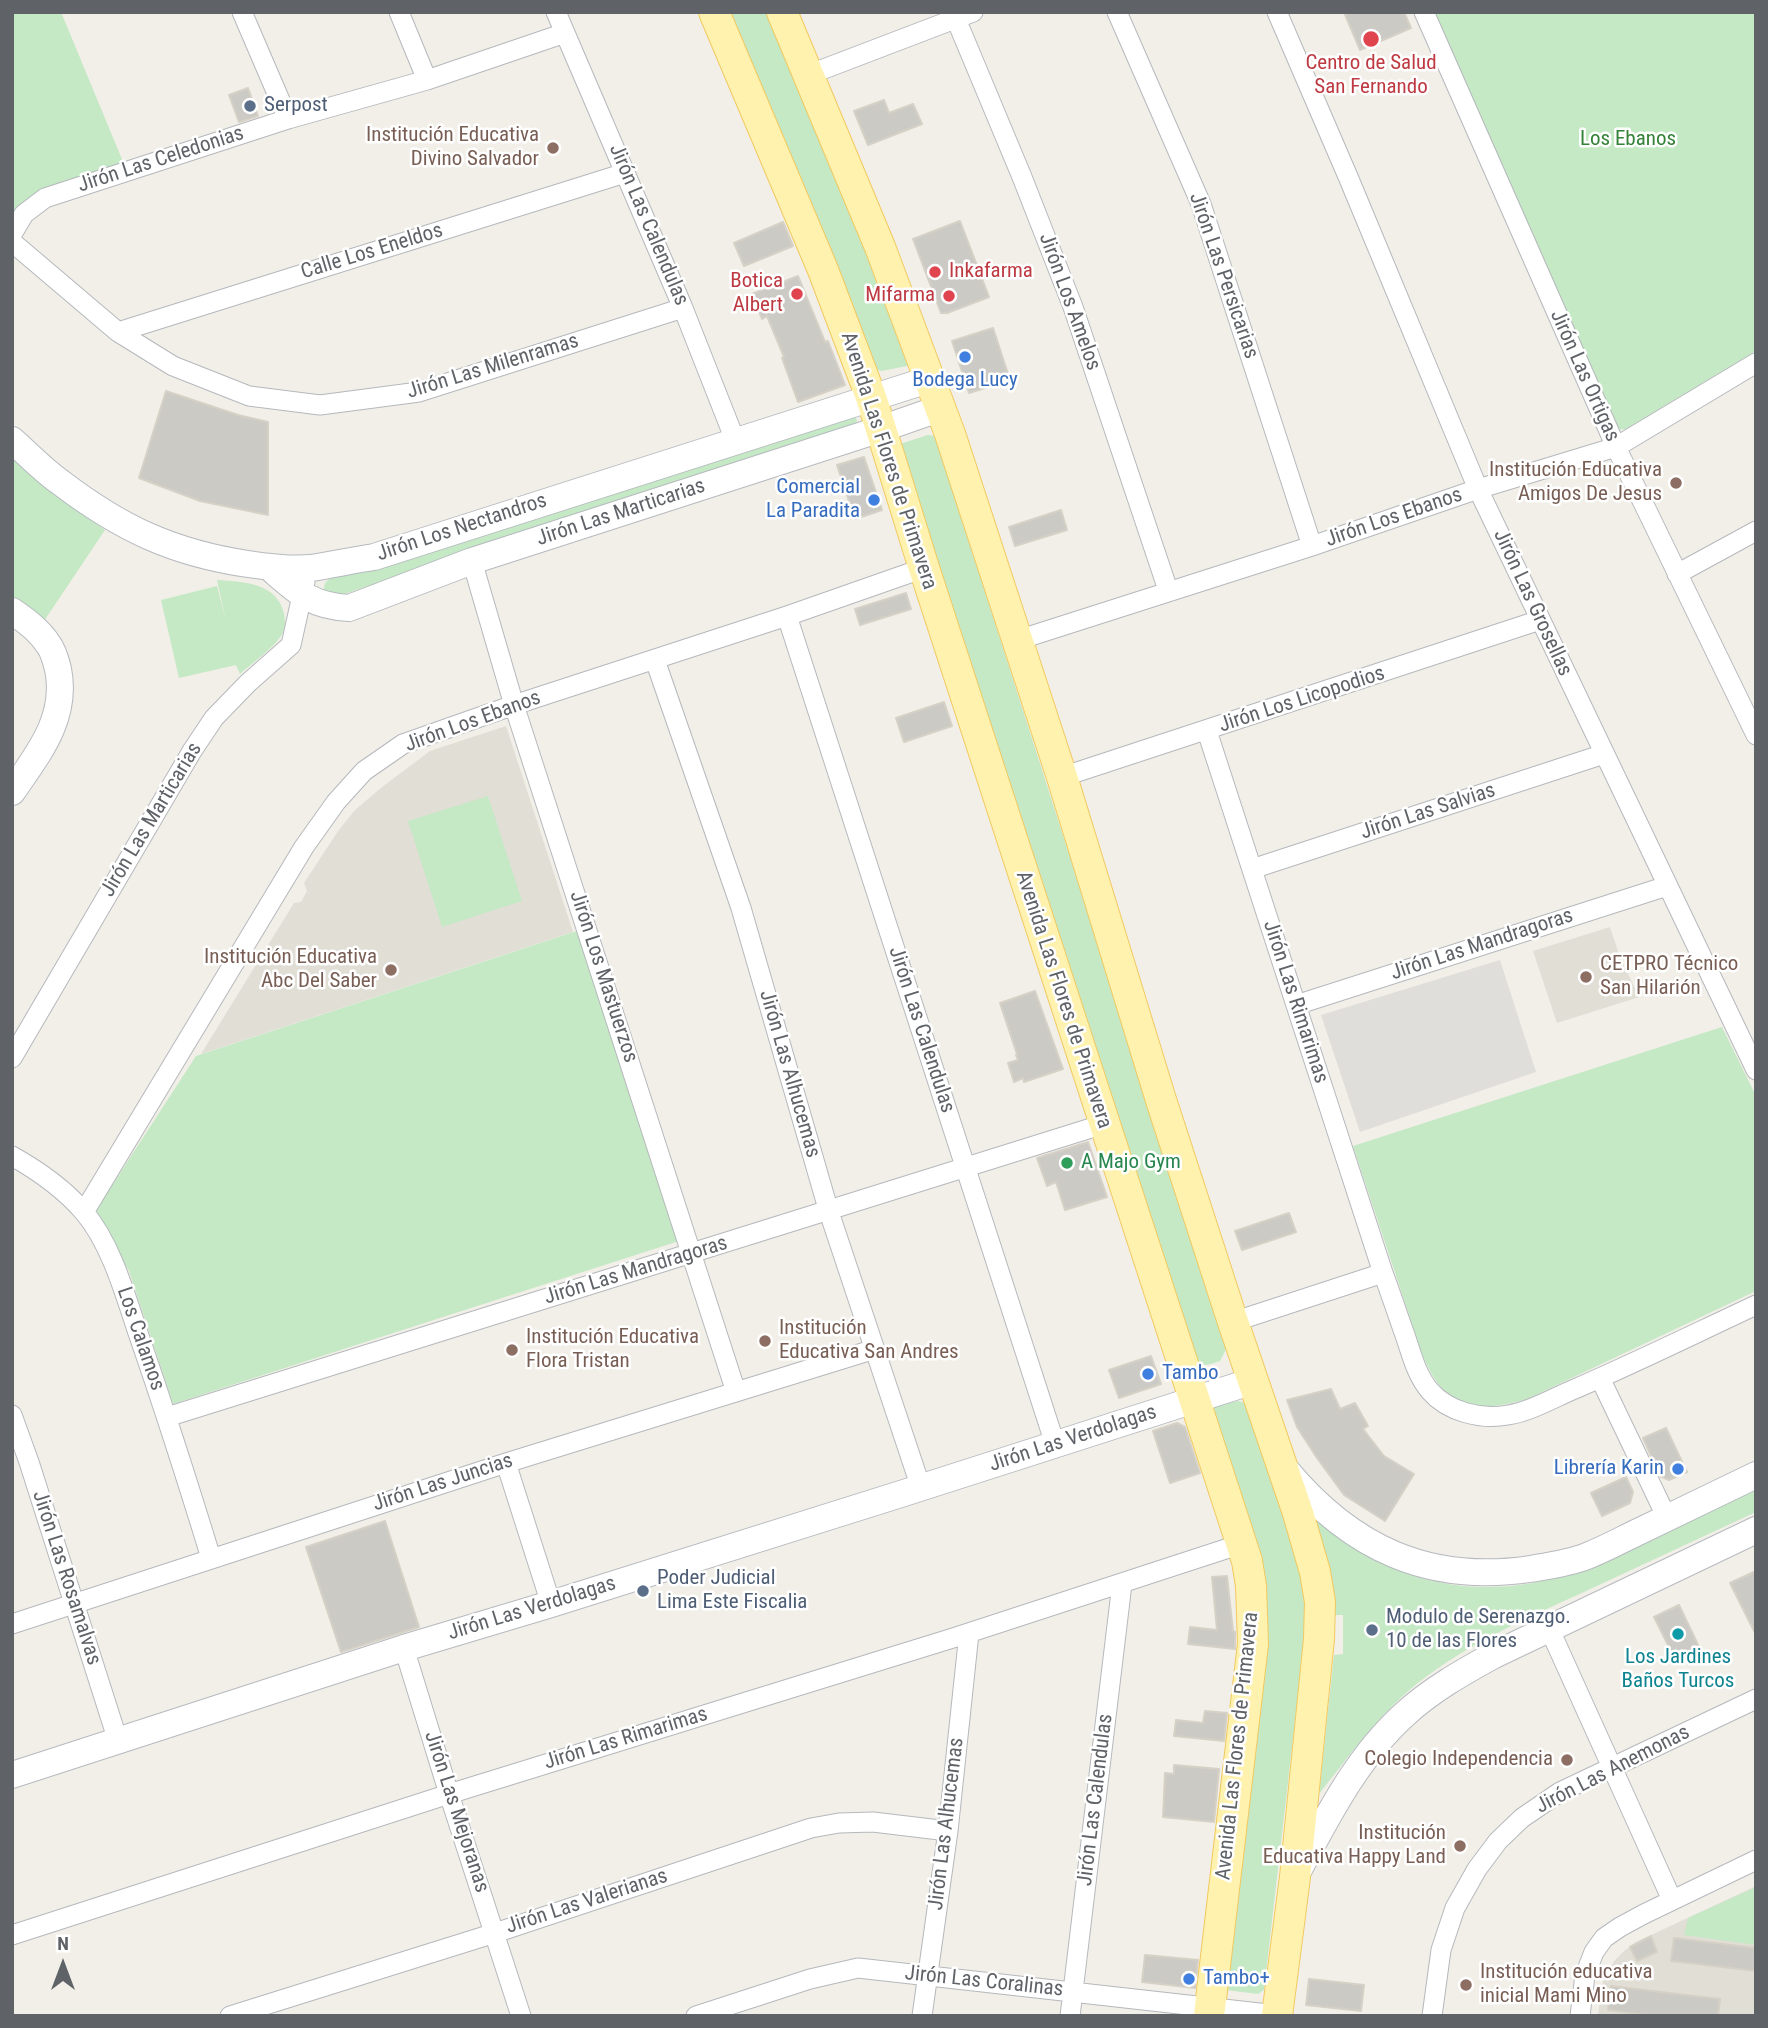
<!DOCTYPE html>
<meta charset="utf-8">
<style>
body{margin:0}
#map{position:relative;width:1768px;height:2028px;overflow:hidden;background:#f1efe8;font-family:"Roboto Condensed",sans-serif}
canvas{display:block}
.frame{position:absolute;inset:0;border:14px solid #5f6368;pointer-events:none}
.north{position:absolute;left:28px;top:1930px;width:70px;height:70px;-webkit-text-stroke:5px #fff;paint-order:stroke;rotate:0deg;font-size:19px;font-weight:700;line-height:28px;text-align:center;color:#5f6368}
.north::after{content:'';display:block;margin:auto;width:24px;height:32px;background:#5f6368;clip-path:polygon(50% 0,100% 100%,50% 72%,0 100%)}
</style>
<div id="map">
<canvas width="1768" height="2028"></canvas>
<div class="frame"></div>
<div class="north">N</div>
</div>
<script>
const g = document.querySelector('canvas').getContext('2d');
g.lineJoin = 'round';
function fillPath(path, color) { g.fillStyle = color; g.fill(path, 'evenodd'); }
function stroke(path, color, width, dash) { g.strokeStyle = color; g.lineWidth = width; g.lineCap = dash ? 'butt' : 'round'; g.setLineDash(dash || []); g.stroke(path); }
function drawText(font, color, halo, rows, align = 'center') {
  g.font = font + ' "Roboto Condensed",sans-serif'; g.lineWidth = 5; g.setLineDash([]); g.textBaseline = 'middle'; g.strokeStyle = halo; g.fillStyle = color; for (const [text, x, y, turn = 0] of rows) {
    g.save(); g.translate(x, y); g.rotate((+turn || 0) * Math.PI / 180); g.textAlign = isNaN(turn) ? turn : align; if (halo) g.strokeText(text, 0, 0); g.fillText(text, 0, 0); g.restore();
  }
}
const industrial = new Path2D(`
 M1500,960l36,112 -176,60 -39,-117z`);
const education = new Path2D(`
 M506,726l67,206 -372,122 93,-151 7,-1 6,-11 -3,-8 34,-52 17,-21 27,-23 48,-36z
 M1610,927l10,30 19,40 -82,26 -24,-72z
 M1756,1886v130h-158l4,-31 4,-12 9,-13 9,-9 12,-9z`);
const green = new Path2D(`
 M12,12h49l65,157 -114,47z
 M725,12h46l140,342 -4,12 -25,5 -9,-2z
 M1433,12h323v339l-130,78 -11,1z
 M855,415l2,6 -3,6 -519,170 -12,-4 2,-10 6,-6z
 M928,435l7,1 292,911 -7,14c-12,4 -19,7 -30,-1l-290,-916z
 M12,451l76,67 17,12 -61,91 -32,-25z
 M217,580c25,2 57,2 66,30 2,6 3,16 0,22 -6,14 -31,31 -43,42l-4,-9 -57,13 -18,-78 56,-14 9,35z
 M488,796l34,105 -80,26 -34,-106z
 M577,931l102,310 -506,163 -44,-133 -33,-61 100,-154z
 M1722,1027l34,69v195l-229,108c-54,15 -82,11 -105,-45l-69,-208z
 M1238,1401l8,2 52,153 9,61 -43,373 -6,4 -32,-4 36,-346 -52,-231 4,-7z
 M1756,1488v24c-57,26 -113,53 -170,79 -63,29 -127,56 -180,102 -33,29 -60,67 -87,101l15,-139 9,-1v-39h-8l-3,-27 -16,-69c24,18 49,37 77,49 55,24 121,25 178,5 23,-9 45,-21 68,-31 39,-18 78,-36 117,-54z
 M1756,1887v58l-72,-10 4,-17z`);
const building = new Path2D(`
 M1344,12h60l7,16 -51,22z
 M248,88l10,28 -19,6 -10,-27z
 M884,100l5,13 24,-9 9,20 -54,21 -14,-34z
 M960,221l29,76 -42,16h-6l-28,-74z
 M783,222l10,24 -49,20 -10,-23z
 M798,276l27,66 3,-1 17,44 -47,17 -16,-44 2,-1 -17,-41 -5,3 -10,-25z
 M993,328l17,52 -41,13 -17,-52z
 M166,391l72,24 30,7v93l-68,-14 -61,-23z
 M864,457l18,53 -27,9 -18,-54z
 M1061,510l6,20 -52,16 -6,-19z
 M906,593l5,16 -51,16 -5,-16z
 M944,702l8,24 -48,16 -8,-24z
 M1035,991l28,78 -39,13 -1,-4 -9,4 -6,-19 10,-3 -2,-5 1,-1 -17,-51z
 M1088,1142l19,55 -42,13 -9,-28 -9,4 -10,-28z
 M1289,1213l7,19 -54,18 -7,-19z
 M1151,1356l10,28 -42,14 -10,-28z
 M1331,1389l9,20 15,-6 13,23 -5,3 21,27 30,18 -29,47 -41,-26 -27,-37 -20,-31 -10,-27z
 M1177,1423l8,4 15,46 -30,10 -17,-52z
 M1666,1428l21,44 -18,8 -9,-4 -17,-38z
 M1626,1477l7,15 -3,11 -28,13 -11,-23z
 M385,1521l34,106 -78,25 -35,-105z
 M1756,1571v64l-26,-52z
 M1227,1576l6,55 2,1v17l-47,-5 2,-17 27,3 -5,-53z
 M1679,1605l22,46 -24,12 -23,-46z
 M1205,1711l22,2 -3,28 -50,-5 2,-16 27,3z
 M1174,1765l45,4 -5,53 -51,-5 2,-44 9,1z
 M1651,1936l6,16 -20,9 -7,-14z
 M1674,1938l82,10v23l-85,-10z
 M1145,1955l53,5 -3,28 -53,-6z
 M1309,1979l55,6 -3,26 -55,-6z
 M1611,1986l109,13 -2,17h-63l-47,-6z`);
const street = new Path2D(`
 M242,12l46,107
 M399,12l28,68
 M556,12l127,296 52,132
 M1117,12l84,192 111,342
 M1277,12l72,167 129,310 278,581
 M1424,12l192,435 140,288
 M956,19l66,158 51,130 95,283
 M808,75l165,-63
 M12,234l12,-20 21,-16 243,-79 139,-39 138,-47
 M12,242l106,90 55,34 76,30 71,9 99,-13 264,-84
 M118,332l507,-159
 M472,561l42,144 222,687
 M1677,574l79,-43
 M787,616l268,828
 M1018,640l294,-94 166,-57 138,-42 140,-84
 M655,660l86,248 88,304 92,276
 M1207,731l176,542c8,21 15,43 23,65 6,18 11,38 24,53 18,21 51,29 78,24 24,-4 47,-18 69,-27 60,-26 119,-55 179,-83
 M1062,777l478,-157
 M1252,869l352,-115
 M1296,1005l371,-119
 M12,1058l180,-307 22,-33 34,-35 43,-38 14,-63
 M12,1156c25,14 53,34 72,56 27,32 41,82 54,121 26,75 50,150 73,225
 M84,1212l220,-365 32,-45 28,-31 39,-27 111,-39 273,-89 137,-48
 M1233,1322l150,-49
 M1600,1378l67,140
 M12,1415l17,47 89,279
 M167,1417l937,-293
 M506,1463l45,141
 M12,1624l494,-161 369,-114
 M1549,1628l123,272
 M404,1648l45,146 72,222
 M12,1935l437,-141 504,-156 288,-94
 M230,2016l265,-83 316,-105 28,-5 34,-1 75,9
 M696,2016l114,-37 48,-11 419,47
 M922,2016l26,-185 21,-198
 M1070,2016l52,-432
 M1432,2016l9,-66 14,-42 22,-39 21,-28 24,-23 38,-26 196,-93
 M1580,2016l5,-41 9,-23 10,-14 16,-11 24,-13 112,-54`);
const secondary = new Path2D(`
 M12,440c16,14 31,30 48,42 60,46 113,71 188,82 20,3 42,6 63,4 21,-3 42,-8 63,-11l557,-178
 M269,567c28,24 41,39 80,41l123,-47 409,-132 60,-21
 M12,611c13,9 27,19 36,33 5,6 8,17 10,25 10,49 -20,85 -46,123
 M1286,1470c65,78 142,114 244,99 18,-3 40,-6 57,-13 18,-7 36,-17 53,-25 39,-19 77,-37 116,-56
 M12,1775l392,-127 147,-44 353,-111 349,-112
 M1297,1873c30,-56 60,-116 108,-159 26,-24 58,-42 89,-59l262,-125`);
const primary = new Path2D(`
 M714,12l109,258 48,127 53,171 323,993 4,25 2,58 -44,372
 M782,12l98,235 70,187 112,343 99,323 72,222 65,191 17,59 5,30 -1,37 -24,238 -18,139`);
const markers = [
 [1371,39,9,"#e0444e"],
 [250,106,7,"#5c6f8a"],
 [553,148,7,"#8d6e63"],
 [935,272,7,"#e0444e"],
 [797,294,7,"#e0444e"],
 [949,296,7,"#e0444e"],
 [965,357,7,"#3f7fe0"],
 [1676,483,7,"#8d6e63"],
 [874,500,7,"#3f7fe0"],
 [391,970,7,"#8d6e63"],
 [1586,977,7,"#8d6e63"],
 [1067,1163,7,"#2e9e5b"],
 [765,1341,7,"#8d6e63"],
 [512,1350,7,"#8d6e63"],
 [1148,1374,7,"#3f7fe0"],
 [1678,1469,7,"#3f7fe0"],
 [643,1591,7,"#5c6f8a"],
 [1372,1630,7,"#5c6f8a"],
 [1678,1634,7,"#0f9aa8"],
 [1567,1760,7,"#8d6e63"],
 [1460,1846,7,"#8d6e63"],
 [1189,1979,7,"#3f7fe0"],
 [1466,1985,7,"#8d6e63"]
];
const healthNames = [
 ["Centro de Salud",1371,64,"center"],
 ["San Fernando",1371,88,"center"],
 ["Inkafarma",949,272,"left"],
 ["Botica",783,282],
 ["Albert",783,306],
 ["Mifarma",935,296]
];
const serviceNames = [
 ["Serpost",264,106],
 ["Poder Judicial",657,1579],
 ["Lima Este Fiscalia",657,1603],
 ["Modulo de Serenazgo.",1386,1618],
 ["10 de las Flores",1386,1642]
];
const educationNames = [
 ["Institución Educativa",539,136],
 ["Divino Salvador",539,160],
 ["Institución Educativa",1662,471],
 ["Amigos De Jesus",1662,495],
 ["Institución Educativa",377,958],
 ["Abc Del Saber",377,982],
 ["CETPRO Técnico",1600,965,"left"],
 ["San Hilarión",1600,989,"left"],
 ["Institución",779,1329,"left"],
 ["Educativa San Andres",779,1353,"left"],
 ["Institución Educativa",526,1338,"left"],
 ["Flora Tristan",526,1362,"left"],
 ["Colegio Independencia",1553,1760],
 ["Institución",1446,1834],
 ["Educativa Happy Land",1446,1858],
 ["Institución educativa",1480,1973,"left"],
 ["inicial Mami Mino",1480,1997,"left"]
];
const parkNames = [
 ["Los Ebanos",1628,140]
];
const streetNames = [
 ["Jirón Las Celedonias",161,160,-18],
 ["Jirón Las Calendulas",648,225,67],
 ["Calle Los Eneldos",372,252,-17],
 ["Jirón Las Persicarias",1223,276,71],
 ["Jirón Los Amelos",1069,302,70],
 ["Jirón Las Milenramas",493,367,-17],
 ["Jirón Las Ortigas",1584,376,66],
 ["Avenida Las Flores de Primavera",888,461,72],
 ["Jirón Las Marticarias",621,513,-18],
 ["Jirón Los Ebanos",1394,518,-19],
 ["Jirón Los Nectandros",462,528,-18],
 ["Jirón Las Grosellas",1532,603,65],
 ["Jirón Los Licopodios",1302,700,-18],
 ["Jirón Los Ebanos",473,722,-20],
 ["Jirón Las Salvias",1428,812,-18],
 ["Jirón Las Marticarias",152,820,-59],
 ["Jirón Las Mandragoras",1482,945,-18],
 ["Jirón Los Mastuerzos",603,977,72],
 ["Avenida Las Flores de Primavera",1063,1000,72],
 ["Jirón Las Rimarimas",1295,1002,72],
 ["Jirón Las Calendulas",921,1030,72],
 ["Jirón Las Alhucemas",789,1074,74],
 ["Jirón Las Mandragoras",636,1271,-17],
 ["Los Calamos",140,1339,71],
 ["Jirón Las Verdolagas",1073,1439,-18],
 ["Jirón Las Juncias",443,1483,-18],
 ["Jirón Las Rosamalvas",66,1578,72],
 ["Jirón Las Verdolagas",532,1609,-17],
 ["Jirón Las Rimarimas",626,1739,-17],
 ["Avenida Las Flores de Primavera",1238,1746,-84],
 ["Jirón Las Anemonas",1613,1770,-27],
 ["Jirón Las Calendulas",1096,1800,-83],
 ["Jirón Las Mejoranas",456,1812,72],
 ["Jirón Las Alhucemas",947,1824,-83],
 ["Jirón Las Valerianas",587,1902,-18],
 ["Jirón Las Coralinas",984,1982,6]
];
const shopNames = [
 ["Bodega Lucy",965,381,"center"],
 ["Comercial",860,488],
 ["La Paradita",860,512],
 ["Tambo",1162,1374,"left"],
 ["Librería Karin",1664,1469],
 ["Tambo+",1203,1979,"left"]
];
const leisureNames = [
 ["A Majo Gym",1081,1163]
];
const cultureNames = [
 ["Los Jardines",1678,1658],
 ["Baños Turcos",1678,1682]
];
fillPath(industrial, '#e0deda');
fillPath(education, '#e1ded6');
fillPath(green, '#c5e8c5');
fillPath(building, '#cccac5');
stroke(building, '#d6d1c6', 2);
stroke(street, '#b5b8bc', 21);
stroke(secondary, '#b6babf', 28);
stroke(primary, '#f2c960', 32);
stroke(street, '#fff', 19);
stroke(secondary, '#fff', 26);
stroke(primary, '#fff2af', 30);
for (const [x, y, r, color] of markers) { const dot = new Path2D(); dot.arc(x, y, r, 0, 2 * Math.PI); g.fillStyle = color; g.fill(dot); stroke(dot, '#fff', 2.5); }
drawText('21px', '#be3a42', '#fff', healthNames, 'right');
drawText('21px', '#4e5e75', '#fff', serviceNames, 'left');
drawText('21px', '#785e54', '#fff', educationNames, 'right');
drawText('21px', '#348238', '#fff', parkNames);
drawText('21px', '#5f6368', '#fff', streetNames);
drawText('21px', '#366cbe', '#fff', shopNames, 'right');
drawText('21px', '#27864d', '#fff', leisureNames, 'left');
drawText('21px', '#0d838f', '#fff', cultureNames);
</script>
